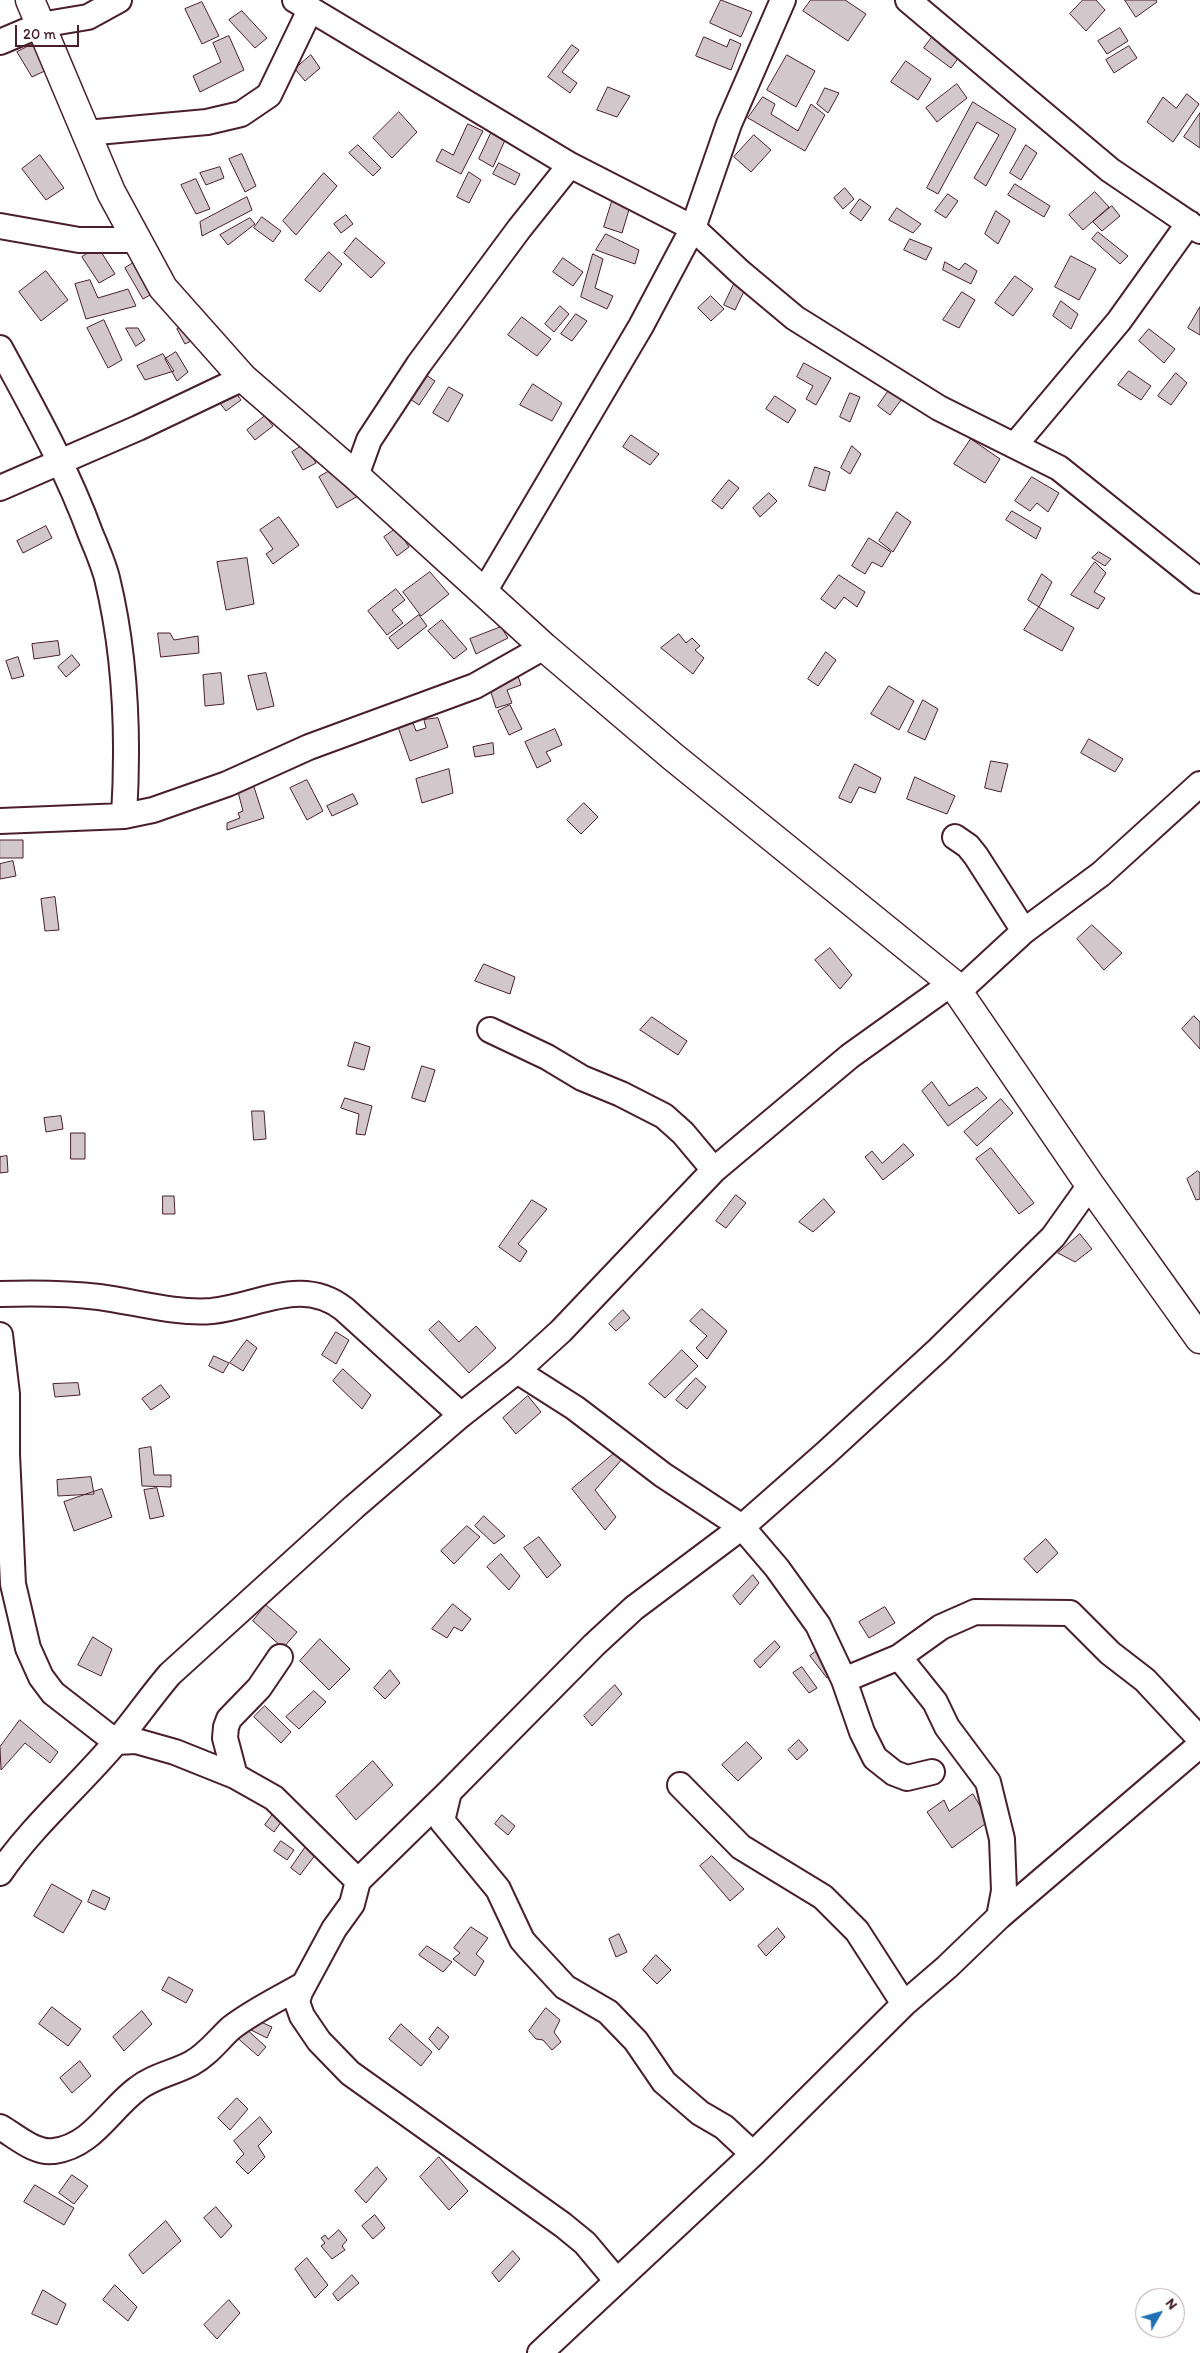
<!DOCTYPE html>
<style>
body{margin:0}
#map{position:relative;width:1200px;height:2353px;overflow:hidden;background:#fff;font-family:Itim,sans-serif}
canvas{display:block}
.north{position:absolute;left:1135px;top:2288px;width:50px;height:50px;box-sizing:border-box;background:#fff;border:1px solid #b7a5aa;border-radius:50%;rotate:52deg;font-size:14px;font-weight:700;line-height:20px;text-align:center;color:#4a1f2b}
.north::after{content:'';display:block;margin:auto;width:18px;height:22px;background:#1f6fb2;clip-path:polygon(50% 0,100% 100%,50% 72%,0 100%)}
.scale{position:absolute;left:15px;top:25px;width:64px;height:22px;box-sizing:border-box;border:2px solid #4a1f2b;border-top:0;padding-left:6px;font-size:15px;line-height:18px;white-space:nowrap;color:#4a1f2b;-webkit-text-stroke:4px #fff;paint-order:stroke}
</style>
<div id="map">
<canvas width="1200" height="2353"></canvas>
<div class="north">N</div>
<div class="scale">20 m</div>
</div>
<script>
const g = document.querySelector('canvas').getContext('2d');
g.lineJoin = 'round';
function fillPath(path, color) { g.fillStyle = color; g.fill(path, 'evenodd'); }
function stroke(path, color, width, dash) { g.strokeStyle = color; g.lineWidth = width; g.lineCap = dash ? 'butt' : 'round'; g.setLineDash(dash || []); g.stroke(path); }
const building = new Path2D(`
 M721,0l31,12 -11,25 -31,-14z
 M811,0h34l21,14 -18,27 -45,-30z
 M1083,0h13l9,10 -19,21 -16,-17z
 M1125,0h31l1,2 -21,15z
 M202,2l17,34 -17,8 -17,-35z
 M242,11l25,27 -12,10 -26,-28z
 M939,28l26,21 -14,19 -27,-20z
 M1120,28l8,13 -21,13 -9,-13z
 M229,36l15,34 -44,22 -7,-16 28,-14 -8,-19z
 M704,37l23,10 3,-8 11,5 -10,26 -35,-14z
 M37,42l14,26 -19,9 -15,-25z
 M572,45l7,5 -17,22 15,11 -7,10 -22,-16z
 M1129,46l8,12 -23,15 -8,-13z
 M311,55l9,13 -15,13 -10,-12z
 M787,55l28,16 -19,36 -29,-17z
 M906,61l25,18 -13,21 -27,-18z
 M957,84l10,14 -30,24 -11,-14z
 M608,87l22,9 -13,21 -20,-7z
 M825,88l14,5 -11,20 -11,-9z
 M1187,94l12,10 -26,38 -26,-20 16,-25 13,11z
 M763,97l12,7 -4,10 27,17 13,-27 14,11 -20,36 -57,-33z
 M973,102l43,27 -30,57 -12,-8 25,-43 -22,-13 -39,72 -11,-6z
 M399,112l18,20 -25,26 -19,-20z
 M1200,113v35l-16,-11z
 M468,124l15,7 -22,43 -25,-13 6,-12 11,6z
 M492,131l14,7 -13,29 -14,-8z
 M754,135l17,15 -20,22 -17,-15z
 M358,145l23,23 -8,8 -24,-23z
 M1026,145l11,8 -16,27 -11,-7z
 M242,154l14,32 -11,6 -16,-33z
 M40,155l24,33 -18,12 -24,-31z
 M499,163l21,11 -5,11 -22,-11z
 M220,167l4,11 -18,7 -6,-12z
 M469,172l12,8 -12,23 -12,-6z
 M324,173l13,13 -41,49 -13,-14z
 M196,179l14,30 -14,5 -15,-29z
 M1015,184l35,22 -6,11 -36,-22z
 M845,188l9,11 -11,10 -9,-11z
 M1095,192l14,15 -26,23 -14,-15z
 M948,194l10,7 -12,17 -11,-7z
 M614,195l17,8 -9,30 -18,-6z
 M247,197l5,13 -50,26 -2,-14z
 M860,199l11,8 -10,14 -11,-8z
 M1112,206l8,10 -18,15 -9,-9z
 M897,208l24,16 -8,9 -24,-13z
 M996,211l14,10 -12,23 -13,-10z
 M346,215l7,9 -12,9 -7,-9z
 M262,217l19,14 -8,11 -19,-14z
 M250,218l5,6 -27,21 -8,-10z
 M1098,232l30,24 -8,8 -28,-25z
 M606,234l33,16 -4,14 -39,-14z
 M356,238l29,25 -14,15 -27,-25z
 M910,239l22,9 -6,12 -22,-10z
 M98,247l17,27 -16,9 -17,-26z
 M329,252l13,12 -22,28 -15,-12z
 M593,254l10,5 -8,29 18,8 -6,13 -26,-12z
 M1071,256l25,13 -17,31 -24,-13z
 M563,258l20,14 -10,14 -20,-14z
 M140,259l19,31 -16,9 -18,-31z
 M945,262l14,8 6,-7 12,8 -6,13 -28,-14z
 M46,271l22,29 -27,21 -22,-29z
 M1015,276l18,13 -20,27 -18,-13z
 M90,280l8,18 30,-9 8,17 -50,13 -11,-35z
 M736,280l11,5 -12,25 -11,-5z
 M962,292l13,8 -16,28 -16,-8z
 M711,296l13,13 -13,12 -13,-13z
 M1061,301l17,13 -7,15 -18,-13z
 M560,306l9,8 -15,18 -9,-8z
 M1200,307v28l-12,-7z
 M576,314l11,7 -15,20 -11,-7z
 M522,317l29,22 -14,17 -29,-21z
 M104,320l18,40 -14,8 -21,-40z
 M187,324l8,15 -10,5 -8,-15z
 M126,328h12l7,12 -9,6z
 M1149,329l26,20 -11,14 -25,-22z
 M176,352l12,20 -11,9 -12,-22z
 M163,354l11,17 -29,9 -8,-14z
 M804,363l27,15 -15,27 -10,-6 7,-13 -16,-9z
 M1129,371l22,15 -10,14 -23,-15z
 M423,373l12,8 -16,24 -12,-8z
 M1176,373l11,10 -16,22 -13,-9z
 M894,383l13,9 -17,23 -12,-9z
 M533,384l29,19 -10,18 -32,-16z
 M449,387l14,8 -15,27 -15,-9z
 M234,390l7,10 -15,11 -7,-9z
 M850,393l10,4 -10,25 -10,-5z
 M775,396l21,14 -8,13 -22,-14z
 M265,416l8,10 -18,14 -8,-10z
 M631,435l28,19 -9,11 -27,-18z
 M971,439l29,20 -15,24 -31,-19z
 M305,444l11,19 -13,7 -11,-18z
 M852,446l9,8 -11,20 -9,-6z
 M340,465l18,31 -21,12 -18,-31z
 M815,467l15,5 -5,19 -16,-5z
 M1032,477l27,16 -11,19 -11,-9 -7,8 -15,-10z
 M729,480l10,8 -17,21 -10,-8z
 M769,493l8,8 -17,16 -7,-9z
 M1012,511l29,17 -5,11 -30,-19z
 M897,512l14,10 -18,30 -14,-11z
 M279,517l20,28 -26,19 -7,-10 7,-5 -13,-19z
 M46,526l6,12 -29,15 -6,-12z
 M397,528l12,19 -12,9 -13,-19z
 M869,538l22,14 -9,15 -10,-5 -7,12 -13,-8z
 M1099,552l12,7 -6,7 -13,-8z
 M247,558l7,46 -28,6 -9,-48z
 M1095,562l11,11 -12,19 11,6 -7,11 -27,-14z
 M430,572l19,22 -28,22 -18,-24z
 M1042,574l10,8 -13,25 -11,-7z
 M839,575l26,17 -8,15 -13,-10 -9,12 -14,-10z
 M396,589l9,11 -13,10 11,13 -16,12 -19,-24z
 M1039,607l35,21 -12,23 -38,-21z
 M419,615l8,11 -29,23 -9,-11z
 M442,620l25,29 -13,10 -26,-28z
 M501,627l7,11 -32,16 -6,-15z
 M158,633h12l4,7 24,-4 1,17 -38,4z
 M679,634l7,9 6,-5 8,8 -5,4 9,8 -11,16 -32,-26z
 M58,641l2,14 -26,4 -2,-15z
 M826,652l10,8 -18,26 -10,-7z
 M72,655l8,10 -14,12 -8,-10z
 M18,657l6,19 -12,3 -6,-18z
 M516,670l5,15 -14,5 5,13 -16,5 -9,-28z
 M221,673l3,31 -19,2 -2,-31z
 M266,673l8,33 -17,4 -9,-34z
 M889,686l25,15 -15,29 -28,-16z
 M923,700l15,9 -13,31 -17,-8z
 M510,705l12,24 -13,6 -11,-24z
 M438,718l10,29 -38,14 -12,-34 15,-4 3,8 10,-3 -2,-8z
 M555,729l7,16 -16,7 5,9 -14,7 -12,-26z
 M1089,739l34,20 -8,13 -34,-19z
 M493,743l1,11 -19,3 -2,-10z
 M991,761l17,3 -7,28 -16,-4z
 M855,764l26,14 -6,15 -16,-6 -8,16 -12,-5z
 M449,769l4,24 -31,10 -6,-24z
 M915,777l40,19 -8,18 -40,-15z
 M307,780l16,31 -16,9 -17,-32z
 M253,784l11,34 -37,12v-7l13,-5 -2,-5 5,-2 -6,-23z
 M353,794l5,10 -26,12 -5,-10z
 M584,803l14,14 -17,17 -14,-14z
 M0,840h23v18h-23z
 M13,861l3,15 -16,3v-15z
 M55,897l4,33 -14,1 -4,-32z
 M1092,925l30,28 -18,17 -27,-31z
 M830,948l22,27 -12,14 -25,-29z
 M484,964l31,13 -5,17 -35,-13z
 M1194,1016l6,6v27l-18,-20z
 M652,1017l35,24 -9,14 -38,-25z
 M355,1042l15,5 -6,23 -16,-4z
 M422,1066l13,4 -10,32 -13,-4z
 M932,1082l17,24 28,-19 10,11 -39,28 -26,-35z
 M345,1098l27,8 -7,29 -9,-1 3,-20 -18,-6z
 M1001,1099l12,14 -36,33 -13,-14z
 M252,1111h12l2,28 -12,1z
 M61,1116l2,13 -17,3 -2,-14z
 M71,1133h14v26h-14z
 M904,1144l10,11 -31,25 -18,-23 7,-6 10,12z
 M991,1148l43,55 -15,11 -43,-55z
 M7,1156l1,16 -8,1v-16z
 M1198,1171l2,2v26l-4,1 -9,-21z
 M736,1195l10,8 -20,25 -10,-7z
 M163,1196h11l1,18h-12z
 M824,1199l11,13 -22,20 -14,-10z
 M532,1200l15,9 -29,35 9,7 -7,11 -21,-15z
 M1080,1234l12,15 -17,13 -17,-9z
 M702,1309l25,22 -20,28 -11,-11 11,-12 -17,-15z
 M623,1310l7,8 -14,13 -7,-7z
 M439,1321l20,21 17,-16 20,22 -27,25 -40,-43z
 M336,1332l13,8 -13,24 -14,-9z
 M247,1340l10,8 -14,23 -13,-8z
 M682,1350l16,16 -33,32 -16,-14z
 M214,1356l15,7 -6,10 -14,-7z
 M343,1369l28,26 -9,14 -29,-28z
 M696,1378l10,9 -19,22 -11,-9z
 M78,1383l2,12 -25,2 -2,-13z
 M161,1385l9,12 -19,13 -9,-11z
 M528,1396l13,16 -25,22 -13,-16z
 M151,1447l3,28h17v12l-29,-1 -3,-37z
 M617,1451l6,7 -28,32 21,27 -11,13 -33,-41z
 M91,1477l3,17 -36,2 -1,-16z
 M157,1488l7,28 -14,3 -6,-29z
 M102,1489l10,28 -38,14 -10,-29z
 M484,1516l21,20 -11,8 -19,-18z
 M467,1526l13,11 -26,27 -13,-13z
 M539,1537l22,28 -14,13 -23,-30z
 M1046,1539l12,14 -21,20 -13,-14z
 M501,1554l19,22 -11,14 -22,-23z
 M753,1575l6,8 -19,22 -7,-9z
 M453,1604l18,15 -9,12 -8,-4 -7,11 -15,-9z
 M266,1605l31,27 -14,16 -30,-27z
 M885,1607l10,16 -26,15 -10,-16z
 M93,1637l19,12 -11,27 -23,-11z
 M320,1639l30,30 -21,21 -29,-29z
 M775,1641l5,6 -20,21 -6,-7z
 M819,1649l17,22 -9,7 -17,-22z
 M802,1667l15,21 -8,5 -16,-20z
 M390,1670l10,13 -15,16 -11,-11z
 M615,1685l7,9 -30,32 -8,-10z
 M314,1691l12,11 -27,27 -13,-12z
 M265,1706l26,26 -10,11 -27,-26z
 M20,1720l38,32 -8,11 -25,-20 -24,27 -1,-23z
 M799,1740l9,10 -11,10 -9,-10z
 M747,1742l15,16 -24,23 -16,-16z
 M373,1761l20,24 -37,35 -20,-24z
 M973,1794l16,27 -37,27 -25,-36 17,-12 5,11z
 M278,1807l8,8 -12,17 -9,-7z
 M502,1815l13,11 -7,9 -13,-11z
 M281,1841l13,9 -7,10 -13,-9z
 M309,1842l10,8 -19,25 -9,-7z
 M712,1856l32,33 -14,12 -30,-35z
 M52,1884l30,17 -19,32 -29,-17z
 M93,1890l17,8 -5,12 -17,-8z
 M471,1927l17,11 -12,16 8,7 -9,15 -22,-17 7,-6 -6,-5z
 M778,1928l7,9 -19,19 -8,-10z
 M619,1934l8,18 -11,5 -7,-18z
 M427,1946l25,16 -9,10 -24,-17z
 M656,1955l15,15 -14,14 -14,-14z
 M169,1977l24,13 -7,13 -24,-13z
 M52,2007l29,22 -13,17 -29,-22z
 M546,2008l14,12 -6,12 7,10 -9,8 -9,-10 -7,-1 -7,-8z
 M142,2011l10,13 -28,27 -11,-14z
 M252,2018l20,9 -5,11 -20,-10z
 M401,2024l31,28 -11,14 -32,-27z
 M243,2026l23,21 -8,9 -24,-21z
 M438,2027l11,10 -10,13 -10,-11z
 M80,2061l11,15 -19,17 -12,-15z
 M237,2098l11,11 -18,21 -12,-12z
 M260,2117l12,15 -14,14 7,11 -17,17 -12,-12 8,-8 -10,-13z
 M439,2157l29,34 -19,19 -29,-33z
 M377,2167l10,12 -21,24 -11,-12z
 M72,2175l16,11 -14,18 -15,-11z
 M35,2185l39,23 -10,17 -40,-23z
 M216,2207l16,19 -11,12 -17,-20z
 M375,2215l10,13 -12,11 -11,-13z
 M166,2221l15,20 -38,33 -14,-19z
 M339,2230l8,10 -5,6 3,4 -13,9 -11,-13 4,-3 -4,-5 4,-3 3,4z
 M513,2251l7,8 -21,23 -7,-9z
 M307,2258l21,27 -13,13 -20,-29z
 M352,2275l7,8 -21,18 -5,-7z
 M115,2285l22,22 -9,14 -25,-21z
 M43,2290l23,14 -9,21 -25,-11z
 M229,2300l11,13 -23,26 -13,-14z`);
const minor = new Path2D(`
 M295,0l275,165 123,63 47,44 55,46 144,90 120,60 141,113
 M908,0l202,170 90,61
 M0,42l40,-17 48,-8 31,-17
 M86,133l121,-11 34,-8 28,-19 41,-85
 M0,226l79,14h57
 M0,348c33,61 67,121 91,187 6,14 12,28 16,43 19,78 22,157 17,238
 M1015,445l104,-124 70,-98
 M356,476l13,-36 50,-76 100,-135 51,-64
 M0,488l138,-60 105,-50
 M484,592l157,-266 52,-98 36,-104 54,-124
 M0,821l124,-5 29,-6 74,-26 82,-37 166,-61 69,-39
 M955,837l13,9 8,10 48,75
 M958,992l66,-61 77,-57 99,-90
 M490,1030l57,27 35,21 39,16 43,22 19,17 31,37
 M0,1294c33,-1 66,-1 99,3 37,5 76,17 113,14 47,-5 90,-35 132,-2l117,106
 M0,1335l7,59v60l6,130 15,64 13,29 12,16 63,49 20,-1 39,11 60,24 39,22 84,83
 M517,1371l58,37 88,67 79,52 35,41 41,57 26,55 18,52 13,26 19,15 13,5 25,-6
 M899,1657l36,45 12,25 41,55 14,57 2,52 -5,26
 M844,1680l55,-23 42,-30 34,-15 95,1 40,40 35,27 55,59
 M235,1776l-10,-38 1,-11 3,-8 30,-31 21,-31
 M680,1785l61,62 82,50 34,34 47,73
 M449,1792l-7,29 56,68 24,51 6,7 37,40 43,25 28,29 28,41 36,31 24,14 29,27
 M0,1873c33,-48 78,-86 116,-131 19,-22 35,-46 54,-68l184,-167 107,-92 56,-44 44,-40 153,-161 136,-114 102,-73
 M0,2127c16,9 35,27 54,24 38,-5 55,-41 83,-62 16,-13 37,-16 55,-26 15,-8 26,-23 39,-35 22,-17 47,-29 72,-43
 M616,2280l-31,-37 -22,-18 -213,-152 -31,-32 -17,-25 -5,-14 3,-10 34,-63 18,-25 6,-23 91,-89 145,-147 40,-37 108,-81 84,-74 112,-103 115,-113 37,-52
 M540,2353l213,-199 151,-150 43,-37 52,-50 201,-172`);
const tertiary = new Path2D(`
 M30,0l81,192 52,96 80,90 113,98 188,171 128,109 280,227 138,202 110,154`);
fillPath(building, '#d2c7cb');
stroke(building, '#4a1f2b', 1);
stroke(minor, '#4a1f2b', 28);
stroke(tertiary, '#4a1f2b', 31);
stroke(minor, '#fff', 24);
stroke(tertiary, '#fff', 28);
</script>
